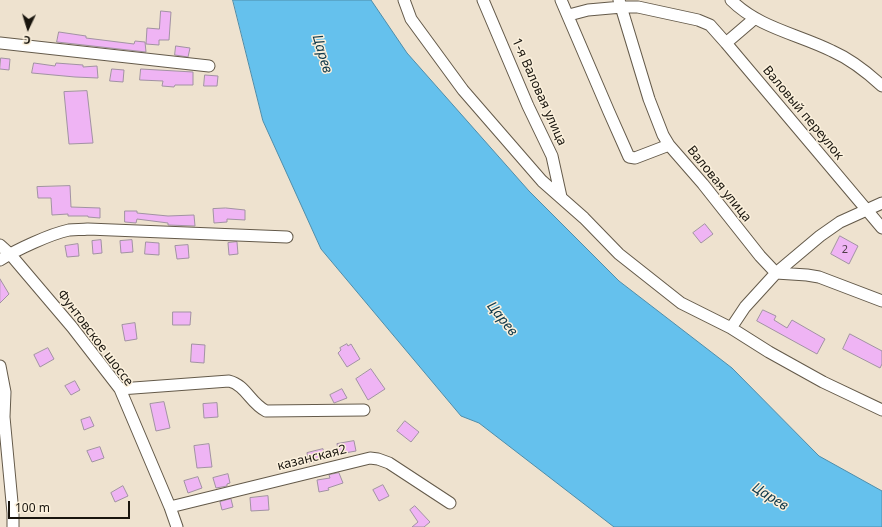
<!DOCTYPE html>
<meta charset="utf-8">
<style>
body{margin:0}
#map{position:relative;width:882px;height:527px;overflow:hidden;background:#eee2cf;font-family:"Noto Sans",sans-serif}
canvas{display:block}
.north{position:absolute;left:8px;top:8px;width:40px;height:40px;-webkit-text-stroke:3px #fbf0dc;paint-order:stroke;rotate:184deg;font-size:11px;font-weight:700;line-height:16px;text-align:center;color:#19150e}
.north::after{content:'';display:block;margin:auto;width:14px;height:18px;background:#19150e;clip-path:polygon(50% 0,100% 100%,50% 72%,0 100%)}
.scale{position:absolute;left:8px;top:501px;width:122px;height:18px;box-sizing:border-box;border:2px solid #19150e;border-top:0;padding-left:5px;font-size:12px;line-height:14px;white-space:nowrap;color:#19150e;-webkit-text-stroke:3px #fbf0dc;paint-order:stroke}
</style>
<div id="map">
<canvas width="882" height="527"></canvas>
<div class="north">С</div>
<div class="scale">100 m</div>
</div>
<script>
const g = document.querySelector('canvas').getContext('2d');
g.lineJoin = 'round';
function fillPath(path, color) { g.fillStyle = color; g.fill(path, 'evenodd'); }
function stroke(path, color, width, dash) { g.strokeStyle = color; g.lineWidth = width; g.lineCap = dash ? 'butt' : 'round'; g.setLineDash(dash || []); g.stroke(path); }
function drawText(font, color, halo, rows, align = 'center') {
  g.font = font + ' "Noto Sans",sans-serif'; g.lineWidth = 3; g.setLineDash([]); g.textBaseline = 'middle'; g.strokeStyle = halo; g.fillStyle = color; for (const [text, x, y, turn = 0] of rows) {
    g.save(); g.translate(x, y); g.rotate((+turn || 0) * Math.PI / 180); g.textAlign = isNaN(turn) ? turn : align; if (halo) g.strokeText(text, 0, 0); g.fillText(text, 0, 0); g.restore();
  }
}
const water = new Path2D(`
 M233,0h138l36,53 122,138 90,90 113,87 87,88 63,35v36h-268l-135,-104 -18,-7 -140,-167 -58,-128z`);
const building = new Path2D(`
 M161,11l10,1 -2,28h-10v5l-13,-1 1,-16 12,1z
 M59,32l27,4v2l48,6 1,-3 10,1 1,10 -89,-10z
 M176,46l14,2 -2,9 -13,-2z
 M1,58l9,1 -1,11 -9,-1z
 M34,63l21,3 1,-3 27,2v2l14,-1 1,12 -23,-1 -43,-4z
 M112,69l12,1 -1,12 -13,-1z
 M141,69l52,3v13h-18l-1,2 -12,-1 1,-5 -23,-1z
 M205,75l13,1 -1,10h-13z
 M87,91l6,52 -24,1 -5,-52z
 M70,186l1,21 29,1v10l-12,-1v-1h-20v-2l-16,1 -1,-17h-13l-1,-11z
 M226,208l19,2v10l-18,-1v3l-13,1 -1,-14z
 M125,211h12v2l31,3 26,-1 1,11 -27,-1v-2l-31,-4 -1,4 -11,-1z
 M705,224l8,10 -12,9 -8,-10z
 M840,236l18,10 -9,18 -18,-10z
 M101,240l1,13 -9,1 -1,-13z
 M132,240l1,12 -12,1 -1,-12z
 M146,242l13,1v12l-14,-1z
 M237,242l1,12 -9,1 -1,-12z
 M78,244l1,12 -12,1 -2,-11z
 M188,245l1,13 -12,1 -2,-13z
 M0,279l9,15 -9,9z
 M763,310l13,6 -2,4 13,8 5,-8 33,19 -8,15 -60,-33z
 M173,312h18l-1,13h-17z
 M135,323l2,16 -12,2 -3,-16z
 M850,334l32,17v13l-2,4 -37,-19z
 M192,344l13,1 -1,18 -13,-1z
 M347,344l1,2 3,-2 9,15 -13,8 -9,-14 3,-3 -1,-2z
 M48,348l6,11 -14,8 -6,-12z
 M371,369l14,20 -17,11 -12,-21z
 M75,381l5,9 -9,5 -6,-9z
 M342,389l5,9 -13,5 -4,-8z
 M164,402l6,26 -14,3 -6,-27z
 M217,403l1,14 -14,1 -1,-14z
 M90,417l4,9 -10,4 -3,-10z
 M405,421l14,11 -8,10 -14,-11z
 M354,441l2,10 -17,3 -2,-10z
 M209,444l3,23 -15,1 -3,-22z
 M100,447l4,11 -12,4 -5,-11z
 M323,449l2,10 -16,4 -2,-10z
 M339,473l4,10 -15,5 1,2 -10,2 -2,-12 13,-2 -1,-3z
 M228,474l2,9 -3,1v2l-11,2 -3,-10z
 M198,477l4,11 -14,5 -4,-12z
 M383,485l6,11 -10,5 -6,-11z
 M123,486l5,10 -13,6 -4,-9z
 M268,496l1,14 -18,1 -1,-13z
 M231,499l2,8 -11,3 -2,-8z
 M415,506l15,16 -6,5h-12l6,-5 -8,-12z`);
const minor = new Path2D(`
 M404,0l7,19 52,71 79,91 42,37 35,36 62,49 50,25 38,24 54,30 59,28
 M483,0l45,106 24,50 9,41
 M561,0l48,112 20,45 6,1 34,-13
 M619,0l30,99 14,36 6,10 34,39 57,72 16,17 31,2 12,2 63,24
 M731,0c28,28 67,34 101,51 18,8 36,22 50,35
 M569,15l19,-5 34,-3h16l60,13 12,5 16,18
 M754,19l-28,24 156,185
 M0,43l209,23
 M0,245l10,9 62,73 48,62 50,118 7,20
 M0,260c16,-10 50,-26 69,-30 6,-1 13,0 19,-1l199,8
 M731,328l14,-21 31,-34 44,-37 20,-14 42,-19
 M0,366l5,26 -1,25 9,96v14
 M120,389l109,-8c17,4 21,22 37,30l98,-1
 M170,507l200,-49 8,1 11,4 61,40`);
const numberNames = [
 ["2",845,250]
];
const streetNames = [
 ["1-я Валовая улица",539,92,66],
 ["Валовый переулок",803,113,50],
 ["Валовая улица",719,184,51],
 ["Фунтовское шоссе",95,338,53],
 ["казанская2",312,458,-14]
];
const waterNames = [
 ["Царев",322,54,73],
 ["Царев",502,319,51],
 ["Царев",770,497,32]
];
fillPath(water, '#65c1ed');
stroke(water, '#4e8daa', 1);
fillPath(building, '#efb4f4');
stroke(building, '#a192a2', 1);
stroke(minor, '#645a4a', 13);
stroke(minor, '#fff', 11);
drawText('11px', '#4e3d48', null, numberNames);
drawText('13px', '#19150e', '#fbf0dc', streetNames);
drawText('italic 14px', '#0e384a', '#fbf0dc', waterNames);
</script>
